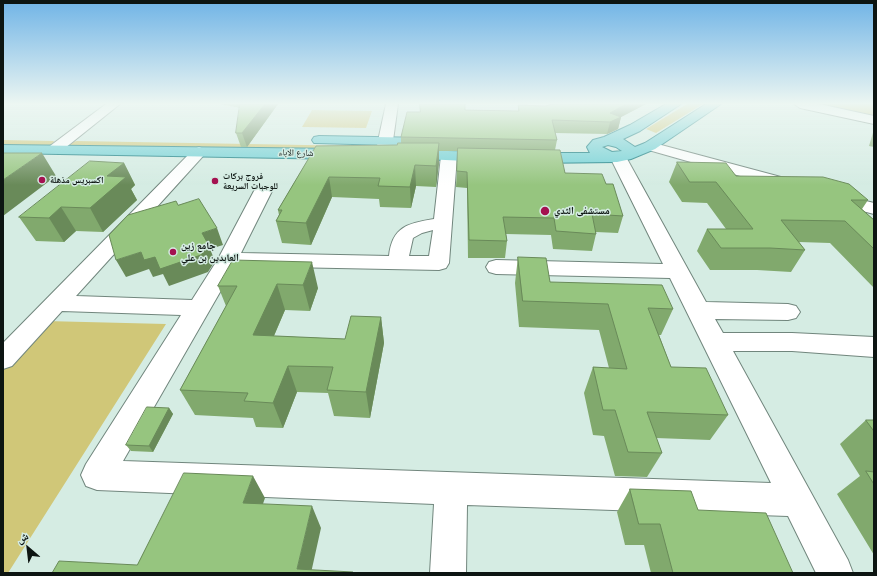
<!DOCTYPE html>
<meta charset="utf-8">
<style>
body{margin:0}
#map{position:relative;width:877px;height:576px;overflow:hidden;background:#d5ece3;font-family:"Noto Sans","Noto Naskh Arabic",sans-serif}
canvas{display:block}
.frame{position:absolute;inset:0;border:4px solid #0d1512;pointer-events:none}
.north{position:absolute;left:8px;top:528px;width:40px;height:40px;-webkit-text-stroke:3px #d5ece3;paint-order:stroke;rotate:332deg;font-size:11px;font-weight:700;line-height:16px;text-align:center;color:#0d1512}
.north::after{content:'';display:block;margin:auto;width:14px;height:18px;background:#0d1512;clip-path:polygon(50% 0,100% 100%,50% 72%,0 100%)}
</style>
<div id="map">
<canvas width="877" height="576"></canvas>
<div class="frame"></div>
<div class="north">ش</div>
</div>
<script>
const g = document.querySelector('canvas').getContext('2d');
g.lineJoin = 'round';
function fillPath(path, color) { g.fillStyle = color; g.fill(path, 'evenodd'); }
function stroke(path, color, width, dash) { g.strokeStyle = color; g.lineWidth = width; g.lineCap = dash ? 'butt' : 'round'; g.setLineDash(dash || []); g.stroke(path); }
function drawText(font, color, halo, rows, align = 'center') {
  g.font = font + ' "Noto Sans","Noto Naskh Arabic",sans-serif'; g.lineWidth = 3; g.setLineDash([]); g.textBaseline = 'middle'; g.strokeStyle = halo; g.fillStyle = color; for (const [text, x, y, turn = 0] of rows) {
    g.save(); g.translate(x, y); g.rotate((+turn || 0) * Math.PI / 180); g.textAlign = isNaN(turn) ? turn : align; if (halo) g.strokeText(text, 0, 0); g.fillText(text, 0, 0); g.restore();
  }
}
const green = new Path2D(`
 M687,104h16l-47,29 -10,-4z
 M811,104h63v13z
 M312,110l60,1 -6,17 -64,-1z
 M3,140l51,1 -2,4 -10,2 -39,-1z
 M77,141l286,5 -5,5 -291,-5v-3z
 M45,321l121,3 -158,249h-5v-205z`);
const minor = new Path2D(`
 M106,104h14l-60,48h-10l-2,-3 2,-3z
 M386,104h12l-7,51 -3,3h-10l-3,-3z
 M794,104h25l55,12v8l-74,-16z
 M650,142l142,38 2,4 -2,4 -6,1 -141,-40 -2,-3 2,-3z
 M199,147l5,2 3,3 -3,3 -128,141 116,4 26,-41 36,-68 3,-4 6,-1 6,1 3,4 -31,62 148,3c3,-29 19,-33 45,-37l7,-63 3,-3h10l3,3 -8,107 -3,5 -7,2 -204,-4 -112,195 648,22 -101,-205 -174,-4 -7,-2 -3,-5 3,-5 7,-2 167,4 -53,-107 3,-3h10l3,3 80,145 82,2 8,2 4,6 -4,6 -8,2 -73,-1 8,14h69l82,4v20l-82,-6h-59l115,209 5,13h-37l-28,-57 -321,-11 -1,68h-36l4,-69 -337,-14 -11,-4 -5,-11 5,-11 95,-149 -119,-4 -50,55 -9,3v-26l191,-194zM433,230l-4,26h-20l4,-18 9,-5z
 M834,193l40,10v11l-46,-12 -3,-4 3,-4z`);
const major = new Path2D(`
 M666,104h15l-41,27 -17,8 12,8 10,-4 61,-39h15l-66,45 -24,10 -14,3 -85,1 -5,-2 -3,-3 3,-3 5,-2h58l-3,-6 6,-7 11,-3 26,-12zM608,145l8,2 6,4 -10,1 -10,-5z
 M319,136l111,2 5,1 2,3 -2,3 -5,1 -116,-3 -2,-3 2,-3z
 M3,145l339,4 5,2 3,3 -3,3 -5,2 -339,-6z
 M408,150l80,2 5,2 3,3 -3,3 -5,2 -85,-4 -3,-3 3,-3z`);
const wall = new Path2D(`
 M220,104h58l-31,43h-6l-5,-14 4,-25z
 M554,104h92l-25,13 -3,12 -11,5 -52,-1 2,7 -2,10 10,23 41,11 17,32 -5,17 -22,-1v2l-4,17 -39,-2 -2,-14 -45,-1 1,7 -2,17h-37l-1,-70 -11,-1 2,-36h-19v12l-3,24 -20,-1 -5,22 -31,-1 -1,-8 -47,-2 -21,48 -29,-2 -6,-22 3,-6 -1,-5 38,-64 81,-1 4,-2v-6l19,-25 45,-2 53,1v-6l27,1z
 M874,129v18l-5,-1z
 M677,162l59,14 132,24 -6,9 12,11v68l-44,-45 -31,-1 6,8 -14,22 -34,-2h-47l-13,-19 10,-22h19l-19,-26 -25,-1 -13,-20z
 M124,163l11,22 -4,4 6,11 -34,32 -27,-1 -12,11 -28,-1 -17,-24z
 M518,257l32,25 123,27 -12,26h-2l12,32 57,48 -18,25 -54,-2 6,15 -15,24 -32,-1 -11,-40 -11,-1 -9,-42 9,-26 16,1 -10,-38 -80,-3 -4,-44z
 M233,260l85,28 -8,23 -25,-1 -11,26 71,3 36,-22 3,26 -14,75 -36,-2 -6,-23 -31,-1 -14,36 -27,-1 -3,-9 -58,-3 -15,-25 46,-84 -8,-20z
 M169,408l4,6 -20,38 -22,-1 -5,-6z
 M866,420h8v135l-37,-61 23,-18 -20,-32z
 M630,489l68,21 95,63h-142l-7,-28h-19l-8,-33z`);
const shadedWall = new Path2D(`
 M265,104h13l-31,43 -5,-14z
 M626,104h20l-25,13 -3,12 -11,5 3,-12v-9z
 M439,143v20l-3,24v-21z
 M42,153l14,23 -53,40v-36z
 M124,163l11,22 -4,4 6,11 -34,32 -13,-24 17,-32z
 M415,165l1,21 -5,22 -1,-21z
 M329,177l3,20 -21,48 -5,-22z
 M61,207l15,24 -12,11 -15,-24z
 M217,228l6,17 -13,4 5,12 -7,11 -39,14 -6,-12 -10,3 -4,-8 -23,8 -10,-17 25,-8 14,5 47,-24z
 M312,262l6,26 -8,23 -7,-26z
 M277,284l8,26 -22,51 -10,-26z
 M381,317l3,26 -14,75 -4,-26z
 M288,366l9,26 -14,36 -10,-25z
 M169,408l4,6 -20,38 -4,-6z
 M253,476l12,22 -9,26 -13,-21z
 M312,506l9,22 -10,45 -14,-4z`);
const building = new Path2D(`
 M240,104h25l-23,29h-6z
 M420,104h45v6l54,1 -1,-6 27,1 9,-2h72l-16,9 11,4 -11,5 -58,-2 5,20 -156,-3 6,-25h13z
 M398,143h41l-3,23 -21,-1 -5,22 -32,-1 2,-8 -51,-1 -23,46 -30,-2 6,-11h-4l38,-64 81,-1z
 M458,148l102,2 5,23 37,1 4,10h7l10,32 -31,-2 4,20 -40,-3 -2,-13 -51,-1 4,24 -38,-1 -2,-68 -10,-1z
 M3,153h39l-39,27z
 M90,161l34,2 -17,13 19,1 -36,31 -29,-1 -12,11 -30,-1z
 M677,162l49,1 10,13 87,1 26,7 19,16h-17l23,20v29l-29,-28 -64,-1 24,30 -35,-2h-49l-14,-19h46l-37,-47h-26z
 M199,199l18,29 -15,5 6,11 -7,11 -41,14 -5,-12 -11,3 -3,-8 -25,8 -7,-25 19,-20 48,-14 2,4z
 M518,257l28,1 4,24 112,3 11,24 -25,-1 23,59 35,1 22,47 -81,-3 15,41 -34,-1 -13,-42h-12l-10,-43 34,2 -19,-65 -85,-3z
 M233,260l79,2 -9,23 -26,-1 -24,51 92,4 6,-23 30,1 -15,75 -39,-2 6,-23 -45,-1 -15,37 -29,-2 4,-8 -68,-3 57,-104h-19z
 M147,407l22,1 -20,38 -23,-1z
 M866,420h8v11z
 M866,471l8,1v12z
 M184,473l69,3 -10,27 69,3 -15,63 56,3v1h-301l7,-12 78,4z
 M630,489l61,2 7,19 68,3 27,60h-120l-13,-49h-21z`);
const markers = [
 [42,180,4,"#a41150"],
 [215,181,4,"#a41150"],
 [545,211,5,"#a41150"],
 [173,252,4,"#a41150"]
];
const farStreetnames = [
 ["شارع الاباء",296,153,1]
];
const farPoinames = [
 ["فروج بركات",223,176],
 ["للوجبات السريعة",223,186],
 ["اكسبريس مذهلة",50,180]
];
const poiNames = [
 ["مستشفى الثدي",554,211],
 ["جامع زين",181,246],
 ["العابدين بن علي",181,258]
];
fillPath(green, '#d0c778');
stroke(minor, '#71867d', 2);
stroke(major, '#117a7f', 2);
fillPath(minor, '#fff');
fillPath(major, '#71d0d5');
fillPath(wall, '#81a96d');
fillPath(shadedWall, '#698a59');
fillPath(building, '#96c57f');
stroke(building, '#698a59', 1);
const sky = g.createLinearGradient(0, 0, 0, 185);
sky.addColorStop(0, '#70b4e6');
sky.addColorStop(0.56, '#ecf6f2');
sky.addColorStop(1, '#ecf6f200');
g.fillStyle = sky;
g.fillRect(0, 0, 877, 185);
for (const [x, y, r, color] of markers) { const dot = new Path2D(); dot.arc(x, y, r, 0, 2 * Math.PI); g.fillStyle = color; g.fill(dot); stroke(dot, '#d5ece3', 1.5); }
drawText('9px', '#0d1512', '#d5ece3', farStreetnames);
drawText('bold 9px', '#0d1512', '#d5ece3', farPoinames, 'left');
drawText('bold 10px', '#0d1512', '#d5ece3', poiNames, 'left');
</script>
